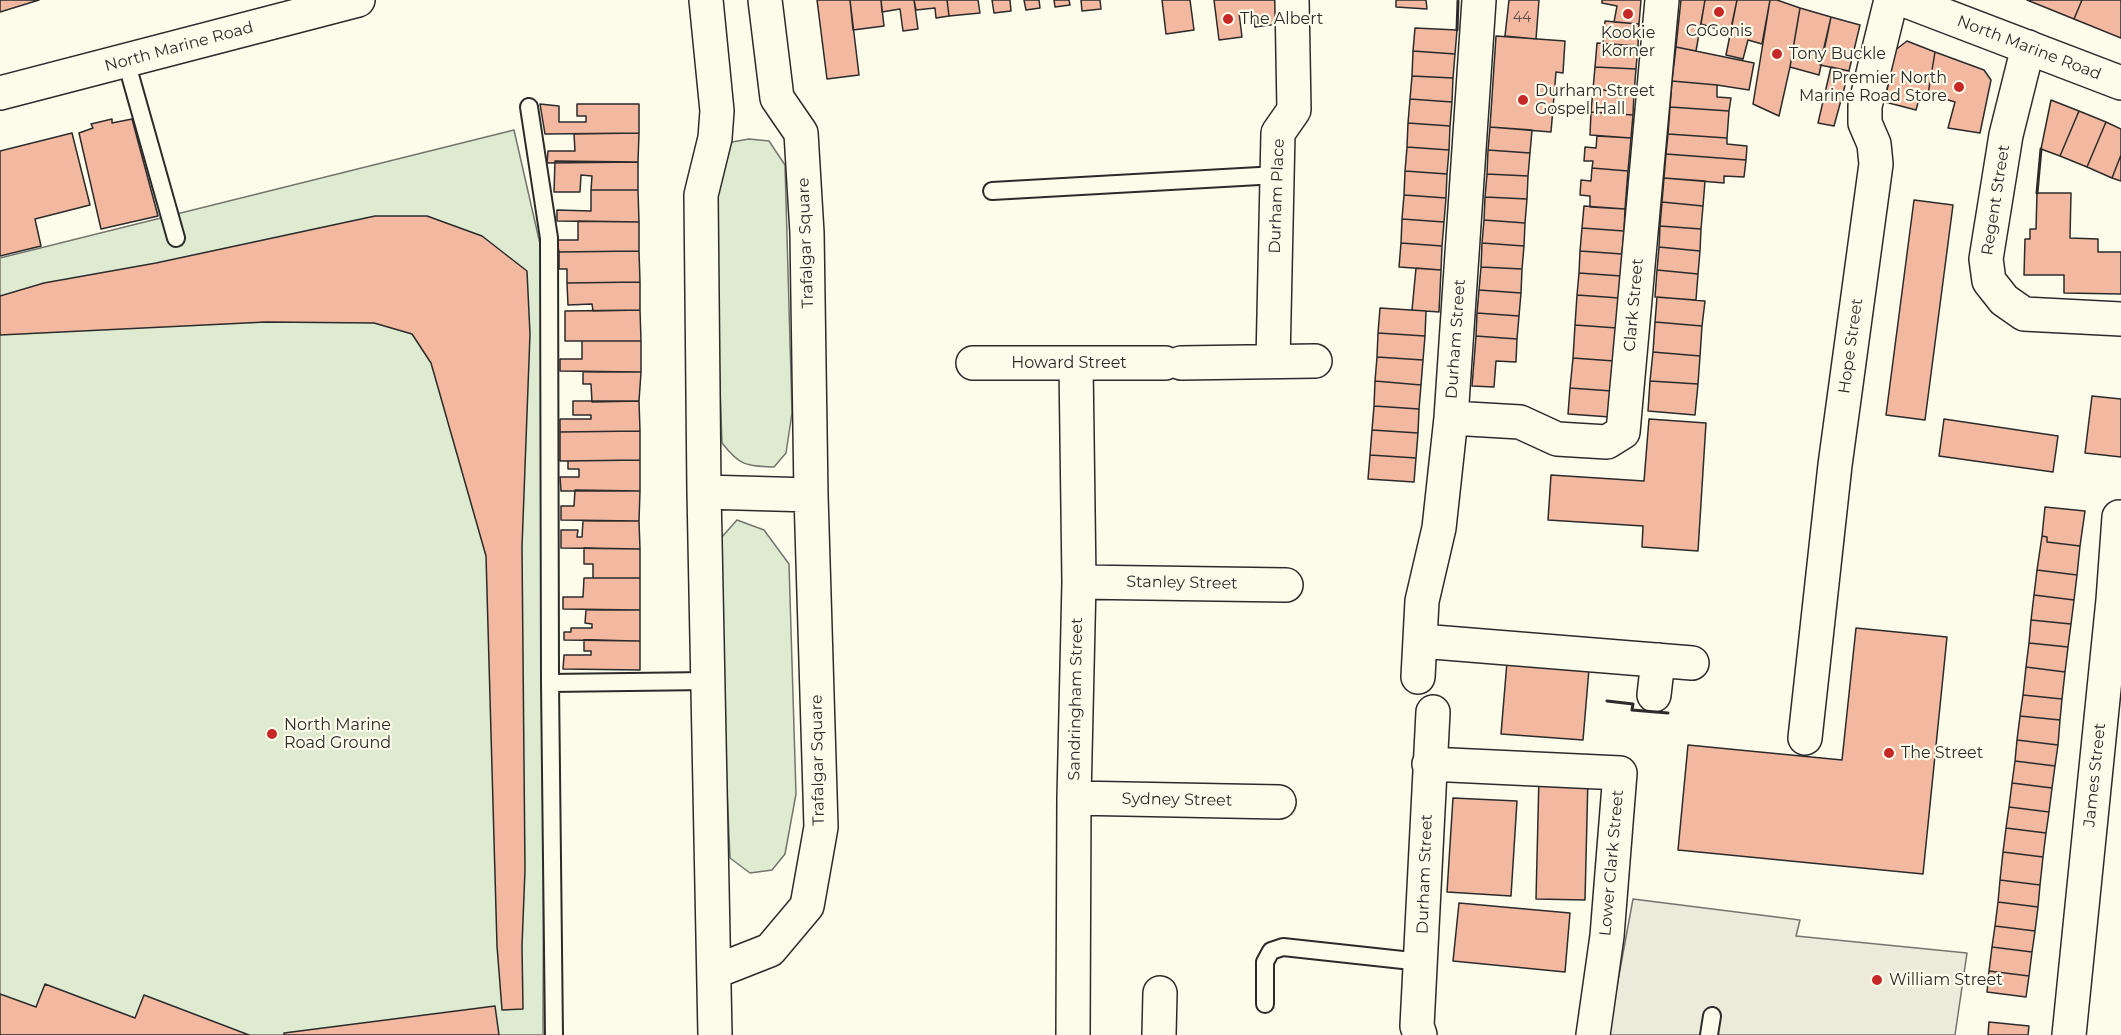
<!DOCTYPE html>
<style>
body{margin:0}
canvas{display:block;background:#fdfbea}
</style>
<canvas width="2121" height="1035"></canvas>
<script>
const g = document.querySelector('canvas').getContext('2d');
g.lineJoin = 'round';
function fillPath(path, color) { g.fillStyle = color; g.fill(path, 'evenodd'); }
function stroke(path, color, width, dash) { g.strokeStyle = color; g.lineWidth = width; g.lineCap = dash ? 'butt' : 'round'; g.setLineDash(dash || []); g.stroke(path); }
function drawText(font, color, halo, rows, align = 'center') {
  g.font = font + ' Montserrat,sans-serif'; g.lineWidth = 4.5; g.setLineDash([]); g.textBaseline = 'middle'; g.strokeStyle = halo; g.fillStyle = color; for (const [text, x, y, turn = 0] of rows) {
    g.save(); g.translate(x, y); g.rotate((+turn || 0) * Math.PI / 180); g.textAlign = isNaN(turn) ? turn : align; if (halo) g.strokeText(text, 0, 0); g.fillText(text, 0, 0); g.restore();
  }
}
const green = new Path2D(`
 M514,130l29,127 2,176 -2,602h-543v-777z
 M749,139l20,2 16,24 7,248 -6,40 -12,14c-28,-1 -34,-1 -52,-24l-9,-248 8,-33 11,-20z
 M737,520l27,10 25,34 7,230 -11,60 -13,16 -22,3 -20,-15 -12,-273 3,-47z`);
const parking = new Path2D(`
 M1633,899l167,21 -4,16 171,17 -12,82h-347z`);
const building = new Path2D(`
 M0,0h39l-39,12z
 M817,0h33l9,75 -32,4z
 M850,0h31l3,26 -31,4z
 M881,0h33l4,29 -15,2 -3,-22 -18,3z
 M914,0h33l2,16 -13,2 -1,-10 -19,2z
 M947,0h31l2,13 -31,3z
 M992,0h18l1,11 -17,2z
 M1024,0h15l1,8 -14,2z
 M1054,0h15l1,5 -15,2z
 M1081,0h19l1,9 -19,2z
 M1162,0h28l4,30 -28,4z
 M1214,0h62l1,24 -22,3 -2,-14h-14l3,24 -23,3z
 M1396,0h30l1,9 -31,-2z
 M1509,0h30l-3,39 -31,-3z
 M1602,0h39l-2,24 -25,-2 3,-16 -15,-3z
 M1681,0h24l-9,51 -20,-4z
 M1705,0h32l-7,33 -29,-9z
 M1737,0h33l-8,44 -14,-4 -5,19 -17,-4z
 M1770,0h7l23,8 -10,59 -11,49 -26,-12z
 M2027,0h55l-8,19z
 M2082,0h39v38l-47,-19z
 M1800,8l31,9 -12,58 -29,-8z
 M1831,17l29,8 -11,46 -29,-6z
 M1605,21l34,3 -1,22 -35,-2z
 M1415,28l42,2 -2,24 -42,-3z
 M1496,36l69,5 -2,32 -7,-1 -5,60 -61,-5z
 M1907,41l28,11 -7,42 -7,-2 -5,18 -31,-8 9,-51z
 M1597,43l41,3 -2,23 -41,-2z
 M1676,47l78,16 -5,27 -32,-5 -45,-4z
 M1413,51l42,3 -2,24 -41,-2z
 M1935,52l49,18 7,10 -11,53 -32,-5 7,-26 -27,-8z
 M1595,67l41,2 -2,24 -41,-4z
 M1831,67l18,4 -15,55 -16,-3z
 M1412,76l41,2 -1,24 -42,-3z
 M1672,81l45,4v12l14,1 -2,13 -59,-4z
 M1593,89l41,4 -1,22 -42,-3z
 M1410,99l42,3 -2,24 -42,-3z
 M2051,100l28,11 -19,45 -19,-7z
 M540,104l19,2v16h27v-6h-9v-12h62v29l-94,1z
 M1670,107l59,4 -2,27 -59,-4z
 M2079,111l27,11 -19,45 -27,-11z
 M1591,112l42,3 -2,23 -41,-3z
 M112,119v4l20,-4 26,97 -57,13 -22,-96 14,-5 -2,-4z
 M2106,122l15,7v26l-9,23 -25,-11z
 M1408,123l42,3 -1,24 -42,-3z
 M1490,127l42,3 -2,23 -42,-3z
 M72,133l18,72 -55,14 6,27 -41,10v-105z
 M639,133l-1,29 -91,1 1,-12h27l-1,-17z
 M1668,134l59,4v6l20,2 -1,14 -80,-6z
 M1597,136l34,2 -3,33 -36,-3 1,-7h-9l1,-14 11,1z
 M1407,147l42,3 -2,24 -42,-3z
 M1488,150l42,3 -2,23 -41,-2z
 M1666,154l80,6 -2,17 -20,-1v7l-60,-5z
 M2121,155v26l-9,-3z
 M555,161l83,1v28h-47l1,-14 -11,-1 -1,17h-26z
 M1592,168l36,3 -3,38 -35,-2v-11l-10,-1 1,-15 10,1z
 M1405,171l42,3 -1,24 -42,-3z
 M1487,174l41,2 -1,23 -42,-2z
 M1664,178l41,3 -2,25 -41,-4z
 M591,190h47l1,32 -82,-1v-11l34,1z
 M2037,193h34l-1,45 28,1v13h23v42l-57,-1v-18h-40l1,-36h5v-10h6z
 M1404,195l42,3 -2,24 -42,-3z
 M1485,197l42,2 -2,24 -41,-3z
 M1914,200l39,5 -28,215 -39,-5z
 M1662,202l41,4 -2,23 -41,-3z
 M1584,206l41,3 -1,22 -42,-3z
 M375,216h52l55,20 45,35 3,63 -8,213 3,323 -3,76 1,63 -21,1 -5,-64 -11,-390 -55,-193 -19,-29 -38,-11 -108,-1 -266,13v-39l44,-13 112,-20z
 M1402,219l42,3 -2,24 -41,-3z
 M1484,220l41,3 -1,23 -42,-3z
 M578,221l61,1v29l-80,1 -2,-12h21z
 M1660,226l41,3 -1,22 -41,-4z
 M1582,228l42,3 -2,23 -42,-3z
 M1401,243l41,3 -1,24 -42,-3z
 M1482,243l42,3 -2,23 -41,-2z
 M1659,247l41,4 -2,23 -41,-4z
 M639,251l1,31 -73,1v-14h-8v-17z
 M1580,251l42,3 -1,22 -42,-3z
 M1481,267l41,2 -1,24 -42,-3z
 M1416,268l25,2 -2,42 -27,-2z
 M1657,270l41,4 -2,26 -41,-3z
 M1579,273l42,3 -2,22 -42,-3z
 M640,282v28l-47,1 -1,-7 -24,1 -1,-22z
 M1479,290l42,3 -2,23 -42,-3z
 M1577,295l42,3 -2,30 -42,-3z
 M1657,297l48,4 -3,25 -47,-4z
 M1380,308l46,3 -1,25 -47,-3z
 M640,310l1,31h-76v-30z
 M1477,313l42,3 -2,23 -41,-3z
 M1655,322l47,4 -2,30 -47,-4z
 M1575,325l42,3 -3,33 -41,-3z
 M1378,333l47,3 -2,24 -46,-3z
 M1476,336l41,3 -1,23 -20,-1 -2,26 -22,-1z
 M582,341h59v31l-81,-1v-12h22z
 M1653,352l47,4 -2,28 -48,-3z
 M1377,357l46,3 -2,25 -46,-4z
 M1573,358l41,3 -2,30 -42,-3z
 M583,372h58l-2,29 -47,1 -1,-18h-8z
 M1375,381l46,4 -2,24 -45,-3z
 M1650,381l48,3 -3,31 -47,-4z
 M1570,388l42,3 -2,26 -42,-3z
 M2092,396l29,3v58l-36,-4z
 M573,401h66l1,30 -80,1v-13h31v-4h-18z
 M1374,406l45,3 -1,24 -46,-3z
 M1649,419l57,4 -8,128 -56,-4 1,-21 -95,-6 3,-45 93,6z
 M1944,419l114,17 -5,36 -114,-16z
 M1372,430l46,3 -2,25 -46,-3z
 M640,431v29l-80,1v-29z
 M1370,455l46,3 -2,24 -46,-3z
 M640,460v31h-79l-1,-14h19v-8h-11v-8z
 M575,490l65,1 -1,30 -78,-1v-14h13z
 M2045,507l40,4 -5,35 -33,-4v-5l-5,-1z
 M583,521h56l1,28 -79,-1v-18h17l-1,7h5z
 M2042,536l5,1v5l33,4 -3,29 -40,-5z
 M584,548l56,1v29h-47v-14h-9z
 M2037,570l40,5 -3,25 -40,-5z
 M584,578h56v32l-77,-1v-12h20z
 M2034,595l40,5 -3,24 -40,-4z
 M586,610h54v31l-76,-1v-8h7v-4h21v-4l-7,-1z
 M2031,620l40,4 -3,23 -39,-4z
 M1856,628l91,9 -24,237 -245,-24 10,-105 154,15z
 M584,640l56,1v29l-77,-1 1,-14h27v-4h-7z
 M2029,643l39,4 -3,25 -39,-5z
 M1507,662l82,7 -6,71 -82,-6z
 M2026,667l39,5 -3,27 -39,-4z
 M2023,695l39,4 -2,21 -40,-4z
 M2020,716l40,4 -2,25 -41,-5z
 M2017,740l41,5 -3,21 -40,-5z
 M2015,761l40,5 -3,22 -40,-5z
 M1539,776l49,1 -3,123 -49,-1z
 M2012,783l40,5 -3,24 -40,-5z
 M1453,798l64,3 -6,95 -64,-4z
 M2009,807l40,5 -3,21 -40,-5z
 M2006,828l40,5 -3,24 -40,-5z
 M2003,852l40,5 -3,28 -40,-5z
 M2000,880l40,5 -2,22 -40,-5z
 M1998,902l40,5 -3,24 -40,-5z
 M1459,903l111,10 -5,59 -112,-11z
 M1995,926l40,5 -3,21 -40,-5z
 M1992,947l40,5 -3,24 -40,-5z
 M1989,971l40,5 -3,21 -39,-5z
 M45,984l90,34 9,-23 105,40h-249v-41l36,13z
 M495,1006l4,29h-215v-2z
 M1989,1022l40,4 -1,9h-40z`);
const service = new Path2D(`
 M126,61l50,177
 M529,107l20,131 1,445 4,352
 M992,191l285,-16
 M550,683l158,-2
 M1265,1004v-42l6,-11 12,-4 138,15
 M1709,1035l3,-19`);
const minor = new Path2D(`
 M706,0l11,111 -2,27 -14,57 3,297 11,543
 M2028,47l-22,88 -20,124 3,22 15,19 20,14 97,5
 M1273,361l5,-228 16,-23 -2,-110
 M973,363h192
 M1181,363l134,-2
 M1451,418l69,4 37,17 50,3 16,-10 39,-432
 M704,492l107,3
 M1079,582l207,3
 M1421,641l271,22
 M1418,677l4,-76 17,-73 12,-110 28,-418
 M1654,695l4,-35
 M1805,738l30,-273 41,-301 -2,-20 -9,-21v-17l26,-106
 M1429,764l191,9 -13,163 -14,99
 M1074,798l205,4
 M714,972l56,-22 37,-44 14,-79 -10,-332 -4,-262 -6,-100 -24,-35 -12,-98
 M1073,1035l1,-237 5,-216 -3,-218
 M1159,1035l1,-42
 M1420,1035l-3,-9 16,-314
 M2069,1035l44,-435 6,-83h2`);
const secondary = new Path2D(`
 M1904,0l217,83
 M0,93l358,-93`);
const wall = new Path2D(`
 M1457,30l1,-29
 M2037,193l4,-44
 M1607,701l26,3 -1,6 36,3`);
const markers = [
 [1719,12,6,"#c62828"],
 [1628,14,6,"#c62828"],
 [1228,19,6,"#c62828"],
 [1777,54,6,"#c62828"],
 [1959,87,6,"#c62828"],
 [1523,100,6,"#c62828"],
 [272,734,6,"#c62828"],
 [1889,753,6,"#c62828"],
 [1877,980,6,"#c62828"]
];
const numberNames = [
 ["44",1522,18]
];
const poiNames = [
 ["The Albert",1240,19],
 ["CoGonis",1719,31,"center"],
 ["Kookie",1628,33,"center"],
 ["Korner",1628,51,"center"],
 ["Tony Buckle",1789,54],
 ["Premier North",1947,78,"right"],
 ["Marine Road Store",1947,96,"right"],
 ["Durham Street",1535,91],
 ["Gospel Hall",1535,109],
 ["North Marine",284,725],
 ["Road Ground",284,743],
 ["The Street",1901,753],
 ["William Street",1889,980]
];
const streetNames = [
 ["North Marine Road",179,47,-15],
 ["North Marine Road",2029,48,21],
 ["Durham Place",1277,196,-88],
 ["Regent Street",1996,200,-81],
 ["Trafalgar Square",806,243,-92],
 ["Clark Street",1634,305,-85],
 ["Durham Street",1456,339,-86],
 ["Hope Street",1851,346,-82],
 ["Howard Street",1069,363],
 ["Stanley Street",1182,583,1],
 ["Sandringham Street",1076,699,-89],
 ["Trafalgar Square",818,760,-91],
 ["James Street",2095,775,-84],
 ["Sydney Street",1177,800,1],
 ["Lower Clark Street",1612,863,-85],
 ["Durham Street",1425,874,-88]
];
fillPath(green, '#deebd1');
stroke(green, '#74746e', 1.5);
fillPath(parking, '#eceadb');
stroke(parking, '#74746e', 1.5);
fillPath(building, '#f2b8a0');
stroke(building, '#2b2b2b', 1.5);
stroke(service, '#2b2b2b', 20);
stroke(minor, '#2b2b2b', 36);
stroke(secondary, '#2b2b2b', 36);
stroke(service, '#fdfbea', 16);
stroke(minor, '#fdfbea', 33);
stroke(secondary, '#fdfbea', 33);
stroke(wall, '#2b2b2b', 3);
for (const [x, y, r, color] of markers) { const dot = new Path2D(); dot.arc(x, y, r, 0, 2 * Math.PI); g.fillStyle = color; g.fill(dot); stroke(dot, '#fdfbea', 2); }
drawText('14px', '#5d4e48', null, numberNames);
drawText('16px', '#2b2b2b', '#fdfbea', poiNames, 'left');
drawText('16px', '#2b2b2b', '#fdfbea', streetNames);
</script>
